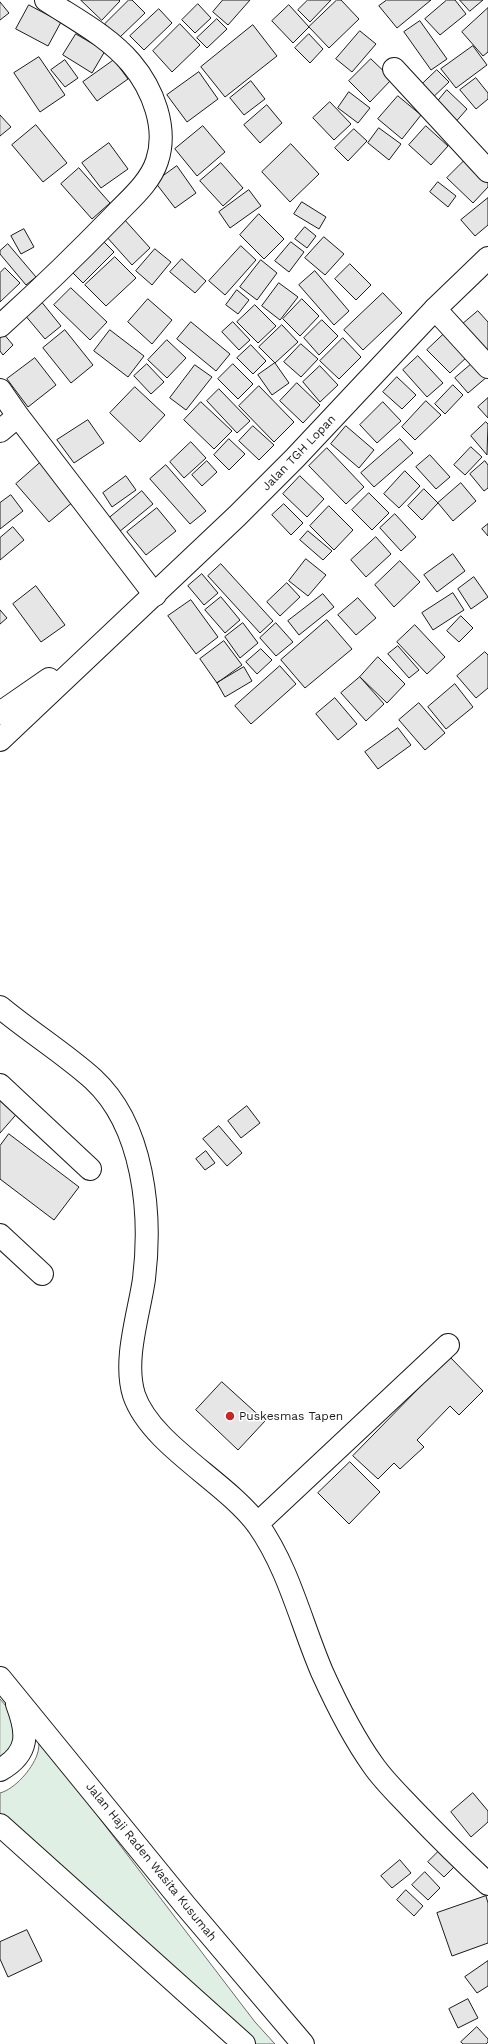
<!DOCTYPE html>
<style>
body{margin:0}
canvas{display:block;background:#fff}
</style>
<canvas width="488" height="2044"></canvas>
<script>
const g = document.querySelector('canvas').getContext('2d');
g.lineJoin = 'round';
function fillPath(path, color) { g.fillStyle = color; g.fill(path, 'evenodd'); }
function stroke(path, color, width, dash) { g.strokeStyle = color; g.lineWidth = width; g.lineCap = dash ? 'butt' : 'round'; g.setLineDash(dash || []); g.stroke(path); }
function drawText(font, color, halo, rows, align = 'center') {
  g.font = font + ' "Work Sans",sans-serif'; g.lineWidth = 3; g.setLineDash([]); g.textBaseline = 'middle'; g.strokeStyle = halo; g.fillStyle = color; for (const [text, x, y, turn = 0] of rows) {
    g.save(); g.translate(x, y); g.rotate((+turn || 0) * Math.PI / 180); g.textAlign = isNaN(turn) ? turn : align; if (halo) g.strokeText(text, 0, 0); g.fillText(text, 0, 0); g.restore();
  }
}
const green = new Path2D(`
 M0,1699l18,21 -1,27 -17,16z
 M39,1739l216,283 20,22h-19l-15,-15 -241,-212v-24c15,-4 32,-24 37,-38 2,-5 2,-11 2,-16z`);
const building = new Path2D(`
 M81,0h38l1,1 -18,19z
 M129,0h3l13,13 -26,25 -14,-14z
 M223,0h27l-22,25 -15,-13z
 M308,0h23l-21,22 -12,-12z
 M337,0h4l18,19 -30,29 -20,-21z
 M387,0h44l-34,28 -18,-22z
 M447,0h8l11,14 -26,21 -15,-16z
 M460,0h23l-13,11z
 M0,2l9,11 -9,7z
 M198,4l13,14 -16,15 -13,-13z
 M29,5l32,17 -13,24 -32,-17z
 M289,5l20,22 -16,16 -21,-22z
 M488,8v44l-5,4 -21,-24z
 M159,9l13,14 -28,27 -14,-14z
 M217,19l10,10 -20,19 -10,-10z
 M420,21l27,38 -16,11 -27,-38z
 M180,24l20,21 -28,27 -19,-21z
 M253,25l24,31 -52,41 -24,-30z
 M360,31l16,13 -24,28 -16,-13z
 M76,34l29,17 -13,22 -29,-18z
 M309,34l14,15 -13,14 -15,-15z
 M473,46l14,19 -31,23 -15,-19z
 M39,57l26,38 -25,17 -26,-39z
 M371,59l21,20 -22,23 -21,-21z
 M65,60l13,18 -13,9 -14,-17z
 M114,60l14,19 -31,22 -14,-19z
 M437,70l12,12 -21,20 -12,-12z
 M199,72l19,27 -31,23 -20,-27z
 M476,78l12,15v6l-12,10 -16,-19z
 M251,81l14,18 -21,16 -14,-17z
 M447,90l20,19 -14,16 -20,-18z
 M349,92l21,16 -12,15 -20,-15z
 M398,96l23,19 -19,24 -24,-20z
 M330,102l21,22 -17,16 -21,-22z
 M267,105l15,18 -22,20 -16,-18z
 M0,115l11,12 -11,9z
 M36,125l31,38 -24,19 -31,-37z
 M203,126l22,26 -28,24 -22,-27z
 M426,126l22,20 -17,19 -22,-20z
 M379,128l22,16 -12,16 -21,-17z
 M354,129l13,12 -19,20 -13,-13z
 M109,143l19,26 -27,19 -19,-25z
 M291,144l28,30 -29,28 -28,-30z
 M467,158l21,20v9l-15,16 -26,-25z
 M221,163l22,25 -20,18 -23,-25z
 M177,166l19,27 -21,15 -20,-26z
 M79,168l31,35 -18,16 -31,-35z
 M438,182l18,14 -8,11 -18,-15z
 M249,190l12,16 -31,22 -11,-16z
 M488,198v27l-13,11 -14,-16z
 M302,202l24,15 -7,12 -25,-15z
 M259,214l25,25 -20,20 -24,-24z
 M123,218l27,30 -18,17 -27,-30z
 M305,227l11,9 -9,12 -12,-9z
 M24,229l10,18 -13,7 -10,-18z
 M324,237l20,17 -19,21 -20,-17z
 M104,242l10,10 -31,31 -10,-10z
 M291,242l13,10 -15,20 -14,-11z
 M8,244l28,33 -10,8 -26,-31v-3z
 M241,246l15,14 -31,35 -16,-14z
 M155,249l16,13 -19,23 -16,-14z
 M115,257l21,21 -30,28 -21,-21z
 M182,259l24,22 -11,12 -25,-21z
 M261,260l16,13 -20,27 -17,-13z
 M350,264l21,21 -15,15 -21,-21z
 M5,268l15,15 -20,19v-29z
 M315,271l34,40 -15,14 -35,-40z
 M279,283l19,14 -18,23 -18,-14z
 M71,288l36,34 -17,18 -36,-35z
 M237,290l12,10 -11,14 -12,-9z
 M383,293l19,20 -39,37 -19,-20z
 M148,299l24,21 -20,24 -24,-22z
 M302,299l17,17 -19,20 -17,-17z
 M40,300l21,26 -16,13 -21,-25z
 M255,305l21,21 -18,17 -21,-21z
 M478,311l10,11v39l-30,-33z
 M322,320l16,16 -19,19 -15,-17z
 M191,322l39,32 -14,17 -39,-32z
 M233,322l17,18 -11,10 -17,-18z
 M282,325l16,17 -23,21 -16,-16z
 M65,330l28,35 -22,18 -28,-35z
 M110,330l34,26 -16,21 -34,-26z
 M446,332l23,23 -19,18 -23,-23z
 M3,333l10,12 -10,10 -3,-4v-16z
 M343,338l18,19 -22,22 -19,-18z
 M167,340l19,18 -19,20 -19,-18z
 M301,344l17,15 -17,18 -17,-15z
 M251,345l15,16 -13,13 -16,-16z
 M418,356l25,27 -16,14 -24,-27z
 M35,358l21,27 -28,22 -21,-28z
 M475,361l13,15 -20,17 -13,-15z
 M275,363l14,20 -17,12 -14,-20z
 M147,364l17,18 -13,12 -17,-18z
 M233,364l20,20 -15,15 -20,-20z
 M195,365l17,12 -26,33 -16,-12z
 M320,366l18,19 -18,17 -17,-20z
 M397,377l19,18 -14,14 -19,-17z
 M297,383l23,22 -17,18 -23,-22z
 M453,385l10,10 -18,19 -10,-10z
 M259,386l35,36 -20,20 -35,-36z
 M135,387l30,28 -25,27 -30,-29z
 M219,389l31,32 -13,12 -30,-32z
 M488,398v20l-10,-11z
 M426,401l15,14 -26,25 -13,-13z
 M201,402l31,29 -18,18 -30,-29z
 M383,402l18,19 -24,22 -17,-18z
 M88,420l16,23 -30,20 -17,-23z
 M486,422l2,2 -1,31 -16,-19z
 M253,426l21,19 -15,15 -20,-19z
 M346,426l28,24 -15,18 -28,-24z
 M229,439l16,15 -16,16 -15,-15z
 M400,439l13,14 -39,34 -13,-14z
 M191,442l15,16 -22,20 -14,-16z
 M471,447l11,10 -17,18 -11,-10z
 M327,448l37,39 -18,17 -37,-38z
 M430,455l20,22 -14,12 -20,-22z
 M207,461l10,11 -15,14 -10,-11z
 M485,461l3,4v23l-4,3 -14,-17z
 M41,462l33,39 -25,21 -33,-38z
 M166,465l40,46 -16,13 -40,-45z
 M405,471l15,15 -21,22 -15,-14z
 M126,476l10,14 -24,17 -9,-14z
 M300,476l24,23 -17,18 -24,-23z
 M461,483l15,18 -23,20 -15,-18z
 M424,489l14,14 -16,17 -14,-14z
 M142,491l11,13 -34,28 -11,-13z
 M369,493l20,20 -17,17 -20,-20z
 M11,495l12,16 -23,18v-26z
 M284,504l19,19 -12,12 -19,-20z
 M329,506l24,24 -19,20 -24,-24z
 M157,508l19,23 -30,24 -19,-23z
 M395,514l21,23 -15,14 -21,-23z
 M488,524v12l-6,-7z
 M13,527l11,13 -24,20v-22z
 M308,531l24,20 -9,9 -23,-20z
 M376,537l15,17 -25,23 -15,-17z
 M453,554l12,17 -28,21 -13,-17z
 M306,559l20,16 -18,21 -19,-15z
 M400,561l20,21 -26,25 -19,-22z
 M221,564l52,57 -13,12 -52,-57z
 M202,574l16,19 -14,12 -16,-19z
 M474,577l14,20 -17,12 -13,-20z
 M287,583l13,14 -20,19 -13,-14z
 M36,586l29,39 -24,17 -28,-38z
 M453,593l11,17 -31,20 -11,-17z
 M323,594l11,13 -35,28 -11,-14z
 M221,597l19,23 -15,13 -20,-23z
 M358,598l18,20 -20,17 -18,-20z
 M191,600l27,37 -22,17 -28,-38z
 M0,610l7,8 -7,6z
 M461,616l12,12 -14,14 -12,-11z
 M327,620l25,29 -47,39 -24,-28z
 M243,623l15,20 -18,15 -15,-21z
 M276,623l17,19 -17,14 -16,-18z
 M415,625l30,32 -18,17 -30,-32z
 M224,641l18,24 -25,18 -17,-24z
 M398,646l21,24 -10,8 -21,-24z
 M261,649l11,11 -15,14 -11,-12z
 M485,652l3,3v33l-12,10 -19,-22z
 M378,657l27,27 -18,19 -27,-26z
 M280,666l16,18 -45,40 -16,-18z
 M244,667l8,14 -27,16 -8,-14z
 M360,677l24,27 -18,17 -25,-28z
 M455,684l18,23 -27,22 -18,-22z
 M335,698l22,26 -19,16 -22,-26z
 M419,703l26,30 -20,17 -26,-30z
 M398,728l13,17 -33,24 -13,-17z
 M0,1090l21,19 -21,24z
 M247,1106l13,17 -19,15 -13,-17z
 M219,1126l23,27 -15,13 -24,-27z
 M9,1134l70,53 -25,33 -54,-41v-33z
 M206,1151l9,12 -10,7 -9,-11z
 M450,1357l33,34 -24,24 -9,-9 -33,34 7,7 -24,22 -6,-6 -16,16 -25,-23z
 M222,1382l43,39 -27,29 -42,-40z
 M350,1462l30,30 -31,32 -31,-31z
 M473,1793l15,18v11l-17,15 -20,-25z
 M443,1847l16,15 -15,15 -16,-15z
 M400,1860l11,13 -19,15 -11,-12z
 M425,1872l15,16 -12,12 -16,-15z
 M406,1890l17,16 -9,10 -17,-16z
 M486,1896l2,7v40l-36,13 -15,-43z
 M27,1930l15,31 -34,16 -8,-18v-17z
 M488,1961v25l-11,7 -12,-16z
 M468,1999l10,19 -20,10 -9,-19z
 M477,2027l11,12v3l-2,2h-23l-2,-2z`);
const minor = new Path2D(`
 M394,69l94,102
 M435,309l53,58
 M0,326c39,-35 77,-72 114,-110 15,-16 36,-33 43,-55 11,-33 -4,-72 -26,-98 -23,-27 -56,-44 -85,-63
 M0,390l18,26 137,179
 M0,431l18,-15
 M0,1007c30,25 64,46 93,72 51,47 59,134 51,200 -5,35 -21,81 -10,116 17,50 93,87 124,130 31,44 43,98 64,147 14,31 31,65 51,93 11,16 26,30 39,44 25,26 50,51 76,75
 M0,1085l90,84
 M0,1235l42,39
 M257,1524l191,-179`);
const highway = new Path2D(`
 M0,713l49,-34
 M0,740l237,-224 58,-58 140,-149 53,-51
 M0,1678l185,227 118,139
 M0,1770c30,-17 28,-37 17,-66
 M0,1825l244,219`);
const markers = [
 [230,1416,5,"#c62828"]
];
const streetNames = [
 ["Jalan TGH Lopan",299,453,-46],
 ["Jalan Haji Raden Wasita Kusumah",151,1862,51]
];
const poiNames = [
 ["Puskesmas Tapen",239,1416]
];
fillPath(green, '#e0efe3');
stroke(green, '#6a6a6a', 1);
fillPath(building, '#e6e6e6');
stroke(building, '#1a1a1a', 1);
stroke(minor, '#1a1a1a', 24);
stroke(highway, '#1a1a1a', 24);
stroke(minor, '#fff', 22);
stroke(highway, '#fff', 22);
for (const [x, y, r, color] of markers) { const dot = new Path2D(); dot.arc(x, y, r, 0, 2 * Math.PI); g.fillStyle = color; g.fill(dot); stroke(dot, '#fff', 1.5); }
drawText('12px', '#1a1a1a', '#fff', streetNames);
drawText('12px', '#1a1a1a', '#fff', poiNames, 'left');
</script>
